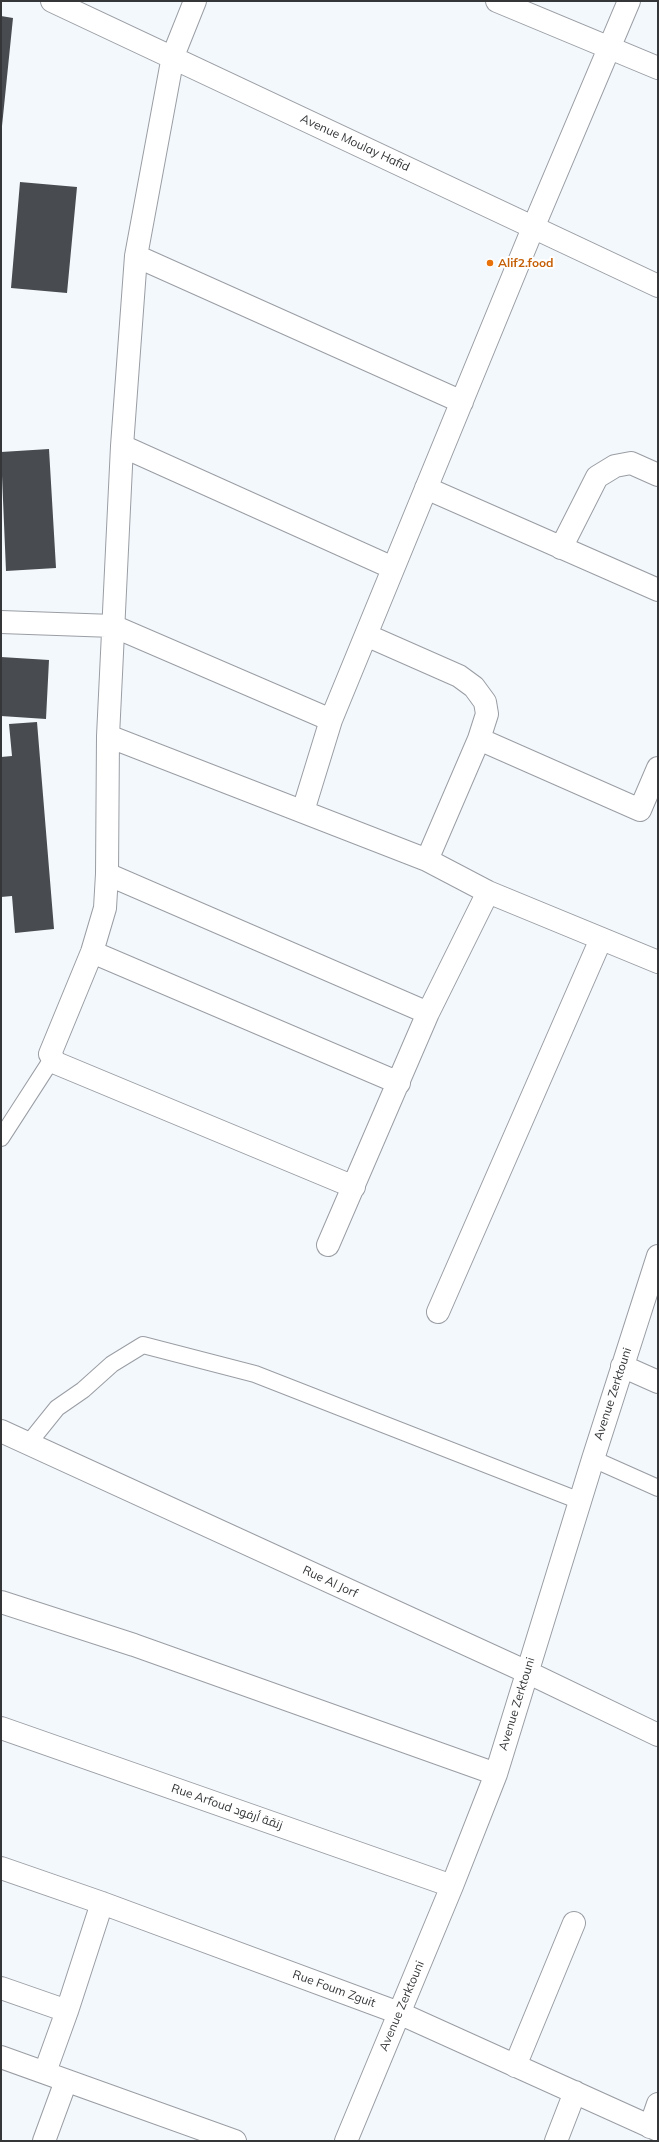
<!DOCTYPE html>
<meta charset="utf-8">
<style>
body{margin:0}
#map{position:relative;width:659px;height:2142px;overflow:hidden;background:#f3f8fd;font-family:Mulish,sans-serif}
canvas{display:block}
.frame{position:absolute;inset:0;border:2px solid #343638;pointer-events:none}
</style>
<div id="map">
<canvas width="659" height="2142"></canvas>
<div class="frame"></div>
</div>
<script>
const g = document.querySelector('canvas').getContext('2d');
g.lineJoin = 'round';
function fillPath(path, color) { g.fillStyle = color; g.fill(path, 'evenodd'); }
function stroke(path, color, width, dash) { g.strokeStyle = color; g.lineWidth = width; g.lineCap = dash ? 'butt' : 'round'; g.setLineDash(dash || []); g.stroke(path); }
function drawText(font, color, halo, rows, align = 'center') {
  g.font = font + ' Mulish,Cairo,sans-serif'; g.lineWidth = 4; g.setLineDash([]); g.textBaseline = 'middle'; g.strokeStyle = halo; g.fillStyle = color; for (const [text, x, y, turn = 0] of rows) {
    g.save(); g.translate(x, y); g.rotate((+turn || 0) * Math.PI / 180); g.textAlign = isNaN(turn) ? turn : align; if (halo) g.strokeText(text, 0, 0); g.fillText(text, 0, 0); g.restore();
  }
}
const building = new Path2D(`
 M1,16l12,2 -11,108h-1z
 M20,182l57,5 -10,106 -56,-5z
 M49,449l7,119 -50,3 -5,-119z
 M1,657l48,3 -3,59 -45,-3z
 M37,722l17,207 -39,4 -3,-37 -11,1v-140l11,-1 -3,-32z`);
const lane = new Path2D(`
 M1,1138l51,-79
 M28,1444l29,-36 26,-18 29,-26 31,-19 112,29 325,127
 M593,1459l65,29`);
const street = new Path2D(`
 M52,1l606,285
 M195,1l-22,55 -37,200 -14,190 -14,290 -1,138 -2,34 -13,44 -42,102 6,9 298,124
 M497,1l161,67
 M136,256l326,146
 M122,446l271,122
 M426,488l232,102
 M561,548l36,-71 18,-11 16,-3 27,12
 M1,622l112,4 218,94
 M366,635l93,41 15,11 11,15 2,12 -8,25 -52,121
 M108,736l319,124 61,32 170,70
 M479,739l161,71 18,-42
 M303,811l28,-91 202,-492 96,-227
 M107,874l321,139
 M92,952l307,131
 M328,1245l100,-232 60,-121
 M438,1312l163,-373
 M622,1366l36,16
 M1,1431l526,241 131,63
 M1,1602l133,43 362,129
 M1,1728l451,158
 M1,1868l101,35 297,110 259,117
 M1,1988l66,23
 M1,2057l234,84
 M515,2066l59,-143
 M45,2072l22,-61 35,-108
 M650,2127l8,-23
 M44,2141l22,-60
 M346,2141l106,-255 44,-112 97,-315 65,-203
 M556,2141l19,-49`);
const markers = [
 [490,263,4,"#e8710a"]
];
const streetNames = [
 ["Avenue Moulay Hafid",355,143,25],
 ["Avenue Zerktouni",613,1394,-72],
 ["Rue Al Jorf",330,1582,25],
 ["Avenue Zerktouni",517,1704,-73],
 ["Rue Arfoud زنقة أرفود",227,1807,19],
 ["Rue Foum Zguit",334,1989,20],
 ["Avenue Zerktouni",402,2006,-67]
];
const foodNames = [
 ["Alif2.food",498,263]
];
fillPath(building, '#484c50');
stroke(lane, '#9a9ea4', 18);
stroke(street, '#9a9ea4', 24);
stroke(lane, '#fff', 16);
stroke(street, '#fff', 22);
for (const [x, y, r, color] of markers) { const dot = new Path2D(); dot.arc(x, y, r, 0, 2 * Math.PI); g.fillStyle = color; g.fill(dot); stroke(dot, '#fff', 1.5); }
drawText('12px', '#343638', '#fff', streetNames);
drawText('bold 12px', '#c56008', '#fff', foodNames, 'left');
</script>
